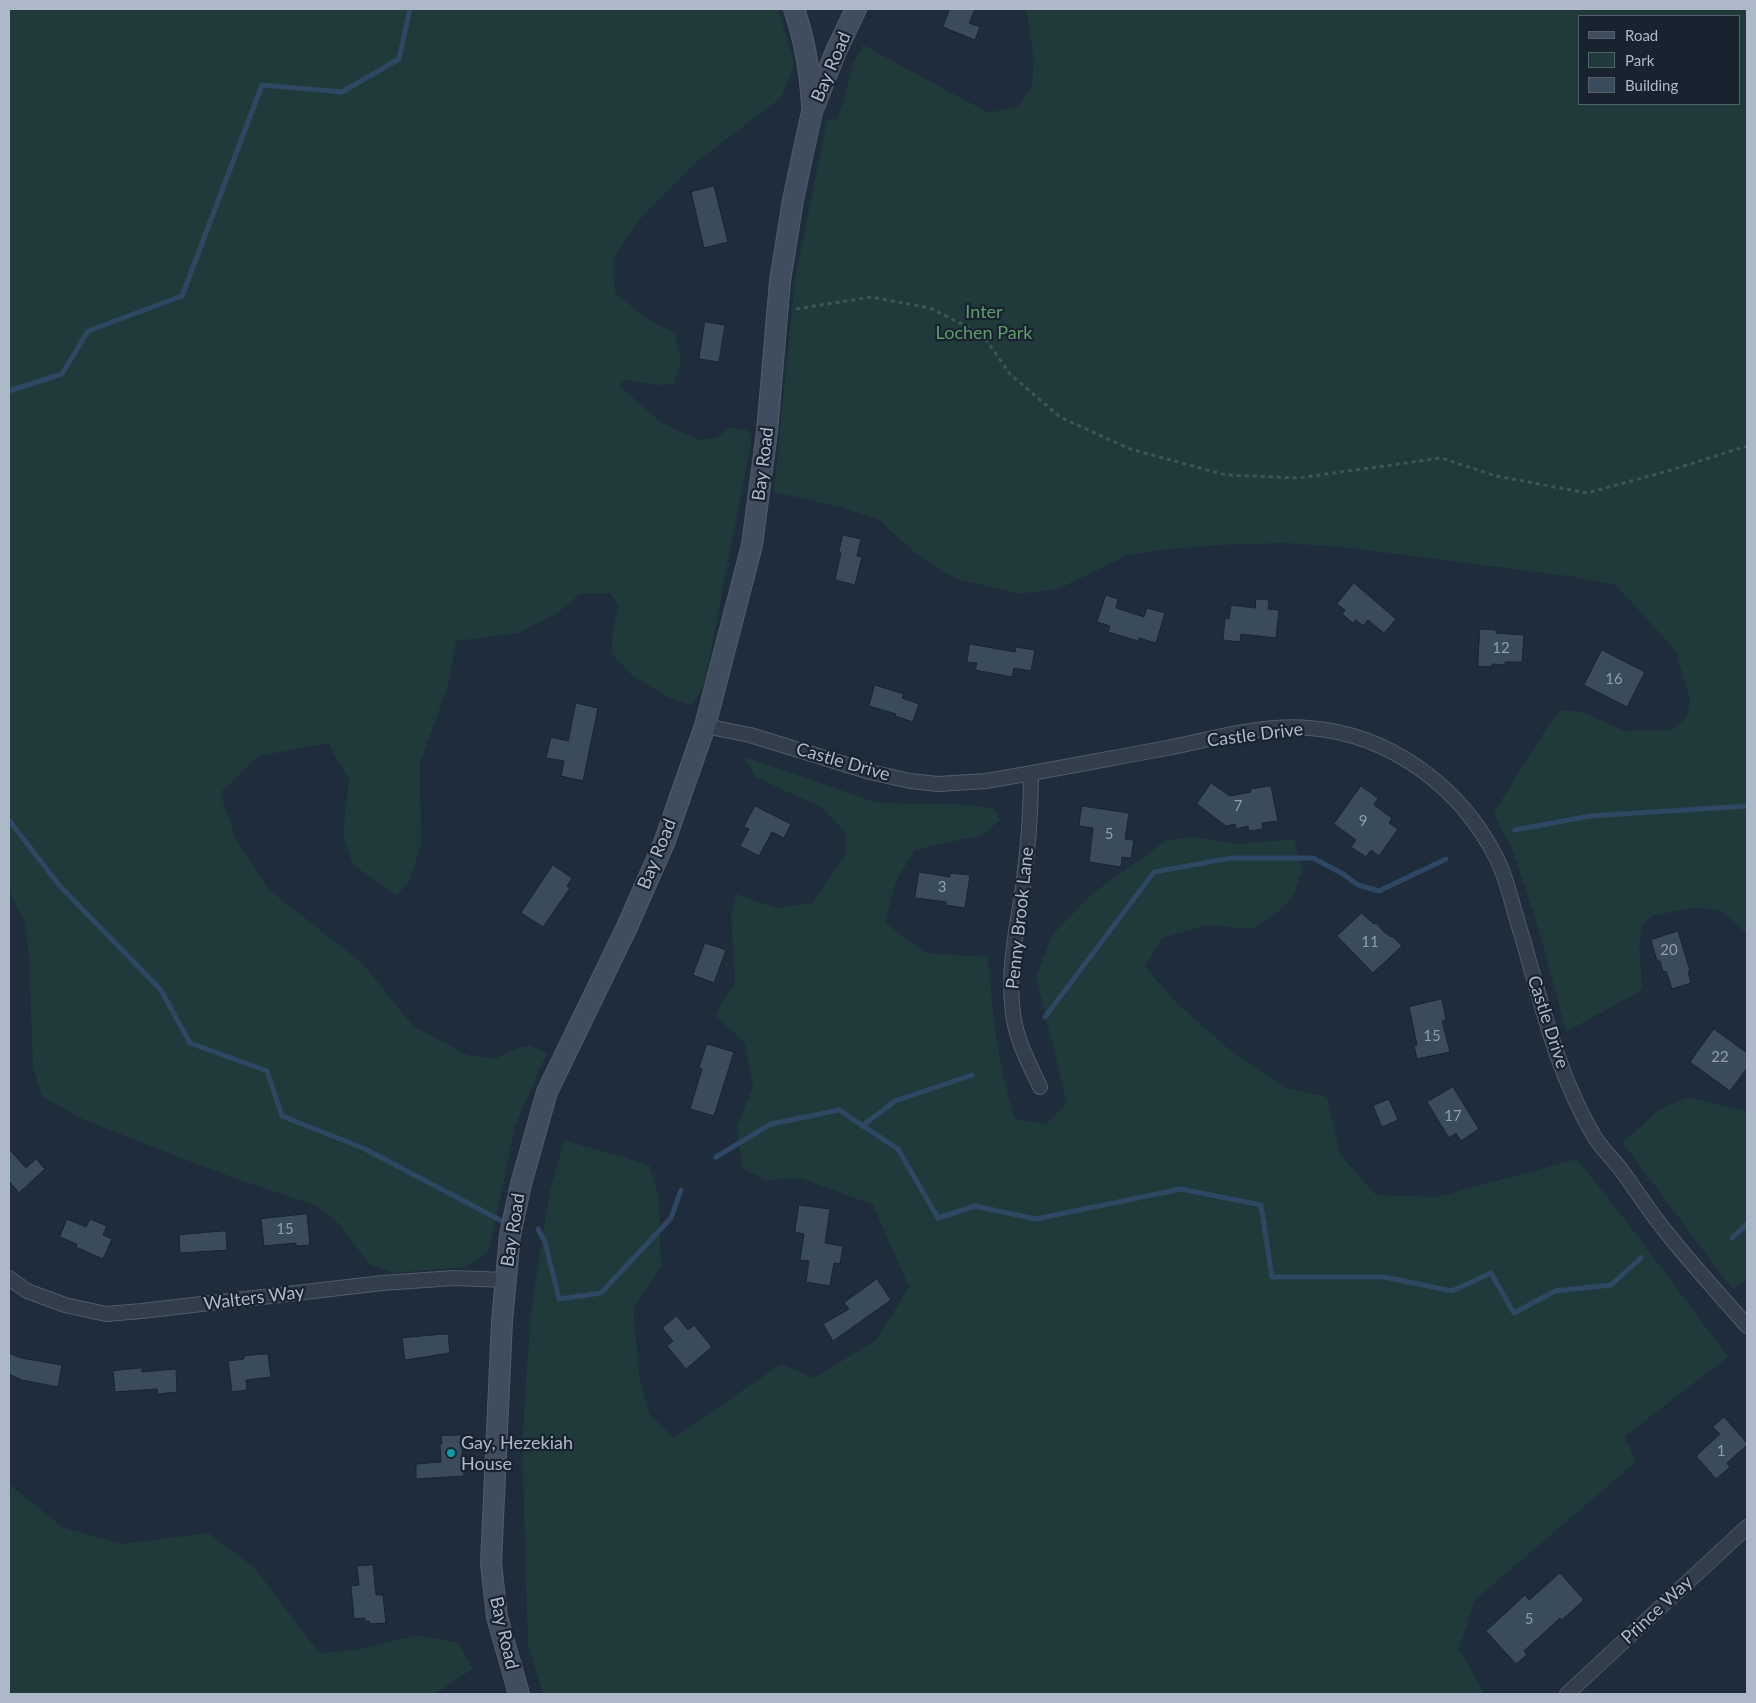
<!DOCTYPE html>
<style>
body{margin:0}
#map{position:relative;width:1756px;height:1703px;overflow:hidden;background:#1e2c3b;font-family:Lato,sans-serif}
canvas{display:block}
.frame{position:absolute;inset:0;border:10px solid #adb9c8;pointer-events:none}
.legend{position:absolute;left:1578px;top:15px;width:162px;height:90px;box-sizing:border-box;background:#18232f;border:1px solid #545f6c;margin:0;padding:6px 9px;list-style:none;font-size:15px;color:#adb9c8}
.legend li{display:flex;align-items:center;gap:10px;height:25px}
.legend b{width:25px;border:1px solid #545f6c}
</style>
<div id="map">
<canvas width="1756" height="1703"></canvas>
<div class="frame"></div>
<ul class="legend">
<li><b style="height:6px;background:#404d5e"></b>Road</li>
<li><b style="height:14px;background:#203a3c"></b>Park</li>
<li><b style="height:14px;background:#3a4b5b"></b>Building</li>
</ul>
</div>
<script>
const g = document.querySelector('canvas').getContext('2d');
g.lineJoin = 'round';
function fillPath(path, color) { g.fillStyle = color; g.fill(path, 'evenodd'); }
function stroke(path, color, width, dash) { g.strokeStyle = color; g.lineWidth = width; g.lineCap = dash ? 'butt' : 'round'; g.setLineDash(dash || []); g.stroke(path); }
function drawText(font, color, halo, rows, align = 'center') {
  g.font = font + ' Lato,sans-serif'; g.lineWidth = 4.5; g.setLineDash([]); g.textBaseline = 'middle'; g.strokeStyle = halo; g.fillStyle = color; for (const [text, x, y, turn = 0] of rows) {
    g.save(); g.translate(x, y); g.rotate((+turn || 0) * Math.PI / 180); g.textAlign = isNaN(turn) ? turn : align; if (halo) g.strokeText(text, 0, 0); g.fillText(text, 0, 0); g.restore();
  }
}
const green = new Path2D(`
 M9,9h769l16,53 -12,35 -88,67 -54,55 -27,39 2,35 34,27 26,13 6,27 -7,24 -14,1 -33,-5 -9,5 44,38 37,17 18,-2 13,-11 18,4 3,11 -47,245 -12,18 -27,-9 -33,-21 -21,-22 2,-24 6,-23 -10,-13 -29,1 -24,20 -38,19 -62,8 -7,41 -29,82 1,81 -11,35 -13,15 -44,-30 -10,-31 6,-54 -21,-37 -69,13 -39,37 16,46 32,50 95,75 50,62 54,29 27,4 24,-11 12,-2 17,7 -32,73 -25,122 -11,11 -14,8 -71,6 -25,-9 -29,-39 -23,-19 -97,-33 -136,-53 -42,-24 -9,-29 -4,-109 -4,-36 -16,-30z
 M1026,9h721v925l-25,-23 -26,-4 -44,9 -9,9 -4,18 3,43 -2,5 -74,41c-15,-58 -30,-116 -50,-172 -5,-17 -17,-31 -22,-48l54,-86 13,-16 21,2 43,19 46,-1 16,-13 3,-17 -15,-50 -59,-65 -41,-8 -232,-30 -59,-4 -65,2 -50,4 -41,6 -68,33 -40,6 -64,-15 -41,-26 -36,-33 -43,-14 -62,-14 21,-213 32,-159 11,-1 16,-57 9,-17 126,68 29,-7 14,-19 2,-27zM1580,16h160v88h-160z
 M745,757l133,46 76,1 40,4 6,12 -18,15 -67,15 -19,31 -11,41 40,31 63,4c4,54 10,110 27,162l30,5 22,-21 -31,-126 17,-43 39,-40 75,-54 27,-3 44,7 56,-5 8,32 -8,24 -14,15 -28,19 -44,-4 -46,13 -17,29 31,35 50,45 60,41 41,9 13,57 36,41 61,2 140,-38 53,67 98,131 -103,79 11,26 -161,138 -16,49 26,45h-942l-15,-49 -6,-202 9,-132 19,-120 14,-51 85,25 10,32 2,70 -28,41 6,66 10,40 25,24 107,-74 33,14 62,-38 33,-53 -36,-82 -72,-27 -36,2 -23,-12 -5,-42 16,-40 -8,-43 -30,-28 20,-33 -4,-66 5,-22 40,14 36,-5 34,-48 -1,-23 -22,-24 -68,-31z
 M1686,1098c21,2 40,11 61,13v167l-14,12 -110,-147 35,-33z
 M9,1484l53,43 60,17 86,-11 46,34 65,86 37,-3 62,-15 41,8 13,26 -37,25h-426z`);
const stream = new Path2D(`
 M9,391l53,-17 26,-43 94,-35 80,-211 80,7 57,-33 11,-50
 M9,820l50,65 102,105 29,53 77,28 15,45 81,32 139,73
 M1515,830l75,-14 157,-10
 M1045,1017l109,-145 77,-14h82l30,16 15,11 21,6 67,-32
 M862,1126l33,-25 77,-26
 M716,1157l55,-33 68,-14 59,39 40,69 37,-12 61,13 145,-30 80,16 11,72h112l68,14 39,-18 23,40 41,-22 56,-6 30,-27
 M538,1229l7,13 14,57 42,-6 70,-75 10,-28
 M1732,1238l15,-14`);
const building = new Path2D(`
 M950,9h25l-6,14 11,4 -5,13 -32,-13z
 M714,186l14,56 -24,6 -13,-56z
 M705,322l20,3 -6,37 -20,-3z
 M843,535l18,4 -4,17 5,1 -7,28 -20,-5 6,-27 -2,-1z
 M1354,583l42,36 -12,14 -16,-13 -5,6 -7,-6 -3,3 -11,-9 3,-4 -8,-6z
 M1106,595l12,4 -2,9 28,9 3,-9 18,5 -9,30 -17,-5 -1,3 -30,-9 2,-6 -13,-4z
 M1256,599l13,1 -1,9 11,1 -3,28 -35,-4 -1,8 -17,-2 2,-22 4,1 2,-14 24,3z
 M1480,629l16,1v3l28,2 -2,27h-17v3l-13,-1v3l-14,-1z
 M970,644l45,8 1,-5 19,3 -4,21 -17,-3 -2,9 -37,-7 2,-7 -10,-1z
 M1602,650l43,22 -18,35 -43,-22z
 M875,685l29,9 -2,4 17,6 -6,18 -18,-6 1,-2 -27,-8z
 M576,703l22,5 -15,73 -22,-5 3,-15 -18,-3 5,-21 17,4z
 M1211,783l19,13 21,-4 -1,-3 21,-3 7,35 -16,2 1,6 -14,2 -1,-5 -12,3 -1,-5 -9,2 -29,-22z
 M1361,786l17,12 -4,7 18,13 -3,5 9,6 -19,27 -8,-6 -5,7 -15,-10 5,-7 -22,-16z
 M755,806l36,18 -7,14 -12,-6 -13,24 -19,-10 9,-17 -5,-2z
 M1082,806l47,7 -4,26 9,1 -3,18 -9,-1 -1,10 -32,-5 4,-34 -14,-2z
 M553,865l19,13 -5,8 3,2 -27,39 -22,-14z
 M919,872l31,5v-4l20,2 -5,33 -19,-3v-3l-31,-4z
 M1362,913l8,8v-1l4,4 2,-1 8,9 7,5 1,-1 10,10 -29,27 -36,-37z
 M1678,931l12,40 -2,1 3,11 -19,6 -6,-18 -3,1 -3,-11h-3l-6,-21z
 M705,943l21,7 -12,33 -21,-8z
 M1442,999l4,21 -4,1 8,31 -33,7 -3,-13 3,-1 -8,-38z
 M1714,1029l33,24v15l-17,23 -40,-29z
 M707,1044l27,8 -20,64 -24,-7 12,-40 -3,-1z
 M1453,1087l26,42 -18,12 -5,-8 -7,5 -22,-36z
 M1389,1099l9,21 -16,7 -9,-21z
 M9,1149l17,19 10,-9 9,10 -26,24 -10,-12z
 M799,1205l31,4 -5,34 18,3 -3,18 -6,-1 -4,23 -24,-4 3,-21 -9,-1 4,-26 -9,-2z
 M307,1214l3,31 -14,1v-3l-32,3 -3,-27z
 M67,1219l19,8 4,-8 17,7 -4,9 9,4 -9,20 -27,-12 1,-3 -17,-7z
 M226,1231l1,19 -47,3 -1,-18z
 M877,1279l14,21 -58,41 -10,-17 26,-15 -5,-6z
 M677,1316l11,14 6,-5 18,22 -26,22 -19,-23 6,-5 -11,-13z
 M448,1334l2,19 -45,7 -3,-22z
 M9,1353l12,5 41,7 -4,22 -36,-7 -13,-6z
 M268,1354l3,23 -25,3 1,10 -15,2 -4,-31 16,-2v-3z
 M142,1368v4l34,-3 1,23 -19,2 -1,-5 -42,3 -2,-21z
 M1724,1417l23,26v2l-20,18 3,4 -14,12 -20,-23 24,-22 -7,-7z
 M461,1435l3,41 -48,3v-15l25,-2 -1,-18h2l-1,-8z
 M373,1565l3,30h7l3,28 -16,1 -1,-3 -4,1v-4l-11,1 -3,-33 8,-1 -2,-19z
 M1560,1573l24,27 -22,20 -2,-2 -36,33 3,4 -11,9 -30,-33 39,-36 4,5z`);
const path = new Path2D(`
 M796,309l75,-12 59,11 52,26 28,40 50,43 70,32 96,26 72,3 143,-20 55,18 91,17 81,-22 79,-25`);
const street = new Path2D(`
 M705,726l45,9 120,37 40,9 28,3 48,-3c60,-10 121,-22 181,-33 46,-9 95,-24 142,-20 81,6 152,59 188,131 11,22 16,50 24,74 20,68 36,141 73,203 7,12 19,23 28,35 16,22 31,46 49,67 24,30 51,59 76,88
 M1031,773c0,38 -3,77 -8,114 -6,42 -16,84 -10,126 3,27 16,50 27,74
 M9,1278l18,13 38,14 41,9 36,-3 240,-28 72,-5 52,2
 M1567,1694l180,-167`);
const secondary = new Path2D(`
 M794,9c11,31 16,63 18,96
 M519,1694l-22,-77 -6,-54 11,-242 8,-86 11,-51 26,-92 80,-165 37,-84 41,-117 47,-181 15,-113 13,-151 13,-81 10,-47 9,-41 24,-61 20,-42`);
const markers = [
 [451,1453,5,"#0f9aa8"]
];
const numberNames = [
 ["12",1501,648],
 ["16",1614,679],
 ["7",1238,806],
 ["9",1363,821],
 ["5",1109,834],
 ["3",942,887],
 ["11",1370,942],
 ["20",1669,950],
 ["15",1432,1036],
 ["22",1720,1057],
 ["17",1453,1116],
 ["15",285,1229],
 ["1",1721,1451],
 ["5",1529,1619]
];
const streetNames = [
 ["Bay Road",831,67,-67],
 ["Bay Road",763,464,-83],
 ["Castle Drive",1255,735,-7],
 ["Castle Drive",843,762,16],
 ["Bay Road",657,854,-68],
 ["Penny Brook Lane",1020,918,-84],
 ["Castle Drive",1548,1022,72],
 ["Bay Road",513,1230,-81],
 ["Walters Way",254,1298,-7],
 ["Prince Way",1657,1610,-43],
 ["Bay Road",504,1633,77]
];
const parkNames = [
 ["Inter",984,312],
 ["Lochen Park",984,333]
];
const poiNames = [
 ["Gay, Hezekiah",461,1443],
 ["House",461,1464]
];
fillPath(green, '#203a3c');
stroke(stream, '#2e4762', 5);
fillPath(building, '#3a4b5b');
stroke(building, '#1a2531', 1);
stroke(street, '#505c69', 16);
stroke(secondary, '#505c69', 22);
stroke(path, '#3b5656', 3, [4, 4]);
stroke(street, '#323e4b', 14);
stroke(secondary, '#404d5e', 20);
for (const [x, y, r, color] of markers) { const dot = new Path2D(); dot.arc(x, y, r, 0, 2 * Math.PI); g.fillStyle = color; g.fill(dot); stroke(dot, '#18232f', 2); }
drawText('15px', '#909ead', null, numberNames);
drawText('18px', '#adb9c8', '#18232f', streetNames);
drawText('18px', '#629b6b', '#18232f', parkNames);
drawText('18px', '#adb9c8', '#18232f', poiNames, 'left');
</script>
